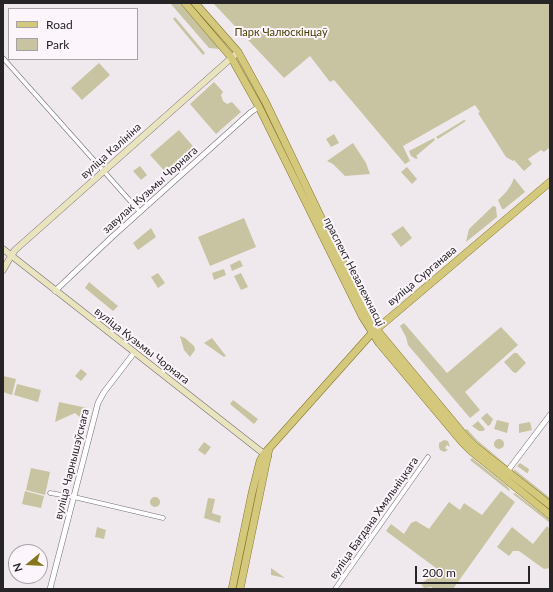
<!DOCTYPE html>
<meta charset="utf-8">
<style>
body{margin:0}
#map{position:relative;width:553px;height:592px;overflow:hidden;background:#efe9ee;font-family:Lato,sans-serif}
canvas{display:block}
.frame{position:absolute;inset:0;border:4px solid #262426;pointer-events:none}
.legend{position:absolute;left:8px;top:8px;width:130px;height:52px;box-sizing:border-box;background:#fcf6fc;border:1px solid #a6a2a6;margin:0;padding:5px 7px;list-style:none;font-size:12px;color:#262426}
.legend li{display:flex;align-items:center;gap:8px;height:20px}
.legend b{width:20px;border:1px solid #a6a2a6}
.north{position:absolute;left:8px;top:544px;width:40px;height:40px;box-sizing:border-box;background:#fcf6fc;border:1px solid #a6a2a6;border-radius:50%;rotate:252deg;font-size:11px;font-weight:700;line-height:16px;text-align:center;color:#262426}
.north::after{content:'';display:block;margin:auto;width:14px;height:18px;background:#86771c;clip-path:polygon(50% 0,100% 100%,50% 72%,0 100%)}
.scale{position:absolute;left:415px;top:566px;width:115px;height:18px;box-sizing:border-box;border:2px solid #262426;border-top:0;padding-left:5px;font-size:12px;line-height:14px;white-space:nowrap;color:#262426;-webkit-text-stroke:3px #fcf6fc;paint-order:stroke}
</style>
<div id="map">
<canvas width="553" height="592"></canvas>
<div class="frame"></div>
<ul class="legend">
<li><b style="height:5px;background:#d3c87c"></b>Road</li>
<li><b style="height:11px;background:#c8c3a1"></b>Park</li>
</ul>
<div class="north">N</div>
<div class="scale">200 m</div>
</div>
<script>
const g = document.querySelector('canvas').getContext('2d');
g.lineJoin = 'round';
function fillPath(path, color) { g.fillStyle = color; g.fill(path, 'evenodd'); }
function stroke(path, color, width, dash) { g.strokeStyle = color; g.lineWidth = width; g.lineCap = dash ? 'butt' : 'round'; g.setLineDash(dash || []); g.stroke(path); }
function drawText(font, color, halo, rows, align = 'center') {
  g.font = font + ' Lato,sans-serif'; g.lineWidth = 4; g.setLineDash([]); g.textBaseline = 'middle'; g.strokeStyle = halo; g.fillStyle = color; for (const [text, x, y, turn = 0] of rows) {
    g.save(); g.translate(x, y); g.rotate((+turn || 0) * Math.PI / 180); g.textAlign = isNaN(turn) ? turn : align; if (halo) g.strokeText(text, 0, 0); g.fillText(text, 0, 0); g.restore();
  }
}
const green = new Path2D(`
 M170,3h10l40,46 -11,-1z
 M213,3h337v144l-6,5 -3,-2 -13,9 4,5 -8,7 -10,-11 -1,1 -7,-4 -28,-44 2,-1 -5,-7 -72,41 7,15 -5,3 -71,-84 -4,2 -20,-26 -26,22z
 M175,17l30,36 -2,2 -30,-36z
 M99,63l11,12 -28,25 -11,-12z
 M214,82l9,10 -2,3 2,6 4,3 5,-2 9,10 -25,22 -26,-30z
 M464,120l2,1 -28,18 -2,-2z
 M179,130l18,21 -28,25 -19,-21z
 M334,134l5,9 -8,4 -5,-8z
 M434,138l1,2 -19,16 2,2 -2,1 -5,-3 -2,-5z
 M353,143l13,20 4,11 -25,2 -12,-12 -6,-3z
 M140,166l7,9 -6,5 -8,-9z
 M407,167l10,12 -5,5 -11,-12z
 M514,178l11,14 -21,17h-2l-4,-9c7,-6 13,-13 16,-22z
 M493,206l3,1 1,10 -31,25 3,-13z
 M244,218l12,29 -46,19 -12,-29z
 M403,226l9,12 -11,9 -10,-13z
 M151,228l5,9 -18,13 -5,-7z
 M240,260l3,6 -11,5 -2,-6z
 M224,269l2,6 -12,5 -2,-7z
 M158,273l7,10 -7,5 -7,-11z
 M241,273l7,14 -7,3 -7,-14z
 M89,282l29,24 -5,5 -28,-23z
 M404,323l43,50 54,-46 17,18 -53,47 15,18 -10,8 -62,-73 -2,-8 -6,-11z
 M180,336l5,2 9,8 1,4 -5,7 -6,-7z
 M212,338l14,18 -2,1 -20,-14z
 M514,353h3l9,10 -10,10 -3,-1 -9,-10z
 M81,369l6,5 -6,7 -6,-5z
 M3,376l13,3 -4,16 -9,-3z
 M17,384l24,6 -3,12 -24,-7z
 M233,400l25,19 -4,5 -24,-20z
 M59,402l28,6 -3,13 -9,-8 -20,9z
 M487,413l6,6 -3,6 -2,1 -7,-8z
 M497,420l12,3 -2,10 -13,-4z
 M478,421l7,8 -2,2h-4l-7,-5z
 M530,422l2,8 -13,3v-9z
 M467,429l10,11 31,26 -32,-25 -11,-11z
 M494 444a5 5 0 1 1 10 0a5 5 0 1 1-10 0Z
 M444,440l4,1 2,6 -3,-2 -2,3 3,2 -4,2 -4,-2 -1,-3v-4z
 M204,442l7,5 -6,8 -7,-5z
 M472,458l35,28 3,4 -1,1 -39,-31z
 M520,463l9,6 -1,4h-1l-10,-7z
 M31,468l19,4 -5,23 -19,-5z
 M514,469l36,29v2l-36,-29z
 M25,491l19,5 -3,12 -19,-4z
 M501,491l14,11 -62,87h-20l-1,-2 -8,1 -3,-4 5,-4 10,-12 -50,-37 5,-7 13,10 7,-11 5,-2 13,8 20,-27 11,8 4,-7 18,12z
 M515,493l35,27v3l-37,-29z
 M150 502a5 5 0 1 1 10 0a5 5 0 1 1-10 0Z
 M208,498l7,1 -3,14 9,3 -1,7 -16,-5z
 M547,526l3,3v39l-6,1 -25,-18h-6l-4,5 -12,-9 15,-20 21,17z
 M97,527l9,3 -2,9 -9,-2z
 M271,568l14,10 -14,-3z`);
const minor = new Path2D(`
 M3,58l137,154
 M50,493l24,4 89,21
 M335,589l93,-132`);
const tertiary = new Path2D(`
 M55,291l57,-54 139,-125 8,-5
 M506,473l44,-58
 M50,589l48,-186 6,-11 30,-39`);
const secondary = new Path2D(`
 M3,249l265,208
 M3,270l8,-14 4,-6 223,-198`);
const primary = new Path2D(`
 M185,3l46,54 28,50 103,209 17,27 83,99 9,9 79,64
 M195,3l43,49 27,49 102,212 10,17 88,106 10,10 75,59
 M232,589l20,-96 8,-32 4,-7 108,-121 178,-151
 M240,589l29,-140`);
const parkNames = [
 ["Парк Чалюскінцаў",281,32]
];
const streetNames = [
 ["вуліца Калініна",111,151,-42],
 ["завулак Кузьмы Чорнага",150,190,-42],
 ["праспект Незалежнасці",354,272,63],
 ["вуліца Сурганава",422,276,-40],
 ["вуліца Кузьмы Чорнага",142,346,38],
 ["вуліца Чарнышэўскага",72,464,-76],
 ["вуліца Багдана Хмяльніцкага",374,518,-55]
];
fillPath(green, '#c8c3a1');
stroke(minor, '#736e72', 5);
stroke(tertiary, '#736e72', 6);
stroke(secondary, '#736e72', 7);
stroke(primary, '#847725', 8);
stroke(minor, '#fff', 4);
stroke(tertiary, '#fff', 5);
stroke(secondary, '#e9e3be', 6);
stroke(primary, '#d3c87c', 7);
drawText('11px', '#473d00', '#fcf6fc', parkNames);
drawText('11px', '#262426', '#fcf6fc', streetNames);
</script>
